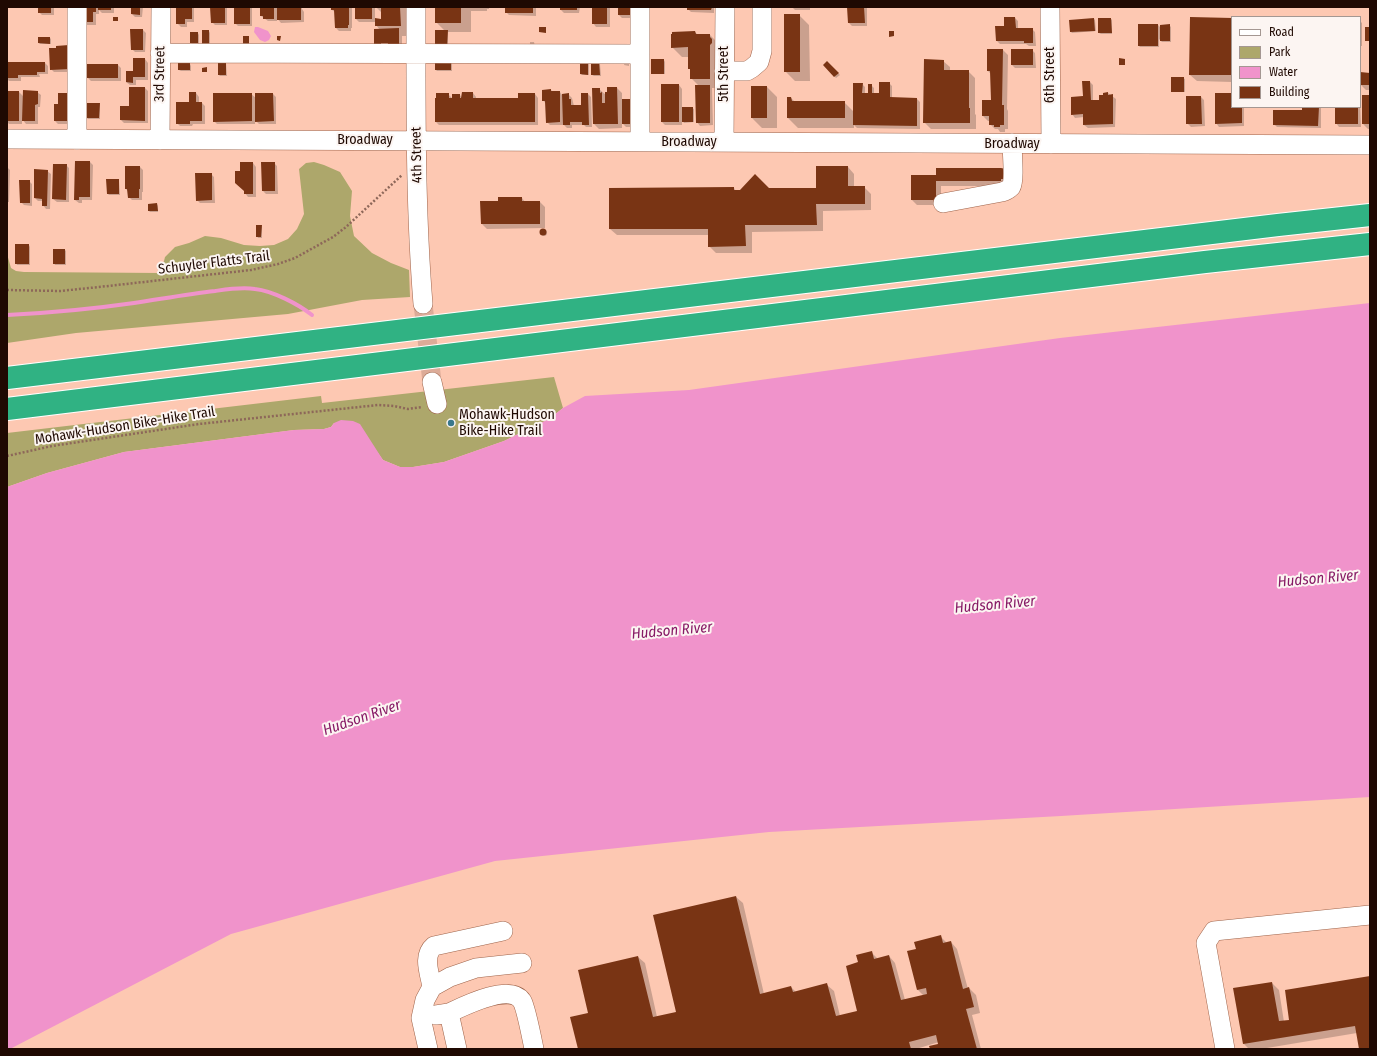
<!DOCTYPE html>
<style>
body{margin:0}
#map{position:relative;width:1377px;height:1056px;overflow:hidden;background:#fdc8b2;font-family:"Fira Sans Condensed",sans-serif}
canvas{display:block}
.frame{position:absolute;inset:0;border:8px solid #1f0902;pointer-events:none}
.legend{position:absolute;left:1231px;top:16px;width:130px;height:92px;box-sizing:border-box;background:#fcf5f2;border:1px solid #a49792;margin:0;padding:5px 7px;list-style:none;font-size:12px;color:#1f0902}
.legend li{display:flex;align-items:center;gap:8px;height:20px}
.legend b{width:20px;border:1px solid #a49792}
</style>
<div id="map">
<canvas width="1377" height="1056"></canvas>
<div class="frame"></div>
<ul class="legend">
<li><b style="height:5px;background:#fff"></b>Road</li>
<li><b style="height:11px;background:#ada76b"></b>Park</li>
<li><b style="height:11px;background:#f093cb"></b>Water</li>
<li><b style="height:11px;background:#793414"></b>Building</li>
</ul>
</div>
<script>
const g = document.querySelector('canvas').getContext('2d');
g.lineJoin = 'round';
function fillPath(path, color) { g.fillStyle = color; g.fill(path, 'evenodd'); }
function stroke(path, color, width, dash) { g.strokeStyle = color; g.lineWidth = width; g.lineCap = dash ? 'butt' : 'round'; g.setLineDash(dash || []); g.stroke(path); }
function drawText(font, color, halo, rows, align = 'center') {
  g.font = font + ' "Fira Sans Condensed",sans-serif'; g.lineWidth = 4; g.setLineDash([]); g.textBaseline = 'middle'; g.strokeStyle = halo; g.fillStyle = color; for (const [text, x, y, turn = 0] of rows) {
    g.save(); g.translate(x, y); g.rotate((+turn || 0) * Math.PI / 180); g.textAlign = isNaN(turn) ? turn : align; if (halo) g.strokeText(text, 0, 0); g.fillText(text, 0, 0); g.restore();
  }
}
const green = new Path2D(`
 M314,162l10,3 16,7 12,19 -2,25 4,20 18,17 19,10 18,7 1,27 -48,3 -74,14 -212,19 -69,10v-89l4,14 5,3 8,1 137,1 4,-16 10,-10 14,-4 16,-7 16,2 23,7 16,1 14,-1 14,-6 9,-10 7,-15 -5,-45 7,-6z
 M554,377l9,31 -14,11 -45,22 -60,21 -31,5h-13l-17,-7 -8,-11 -41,-26 -3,4 -7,2 -30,1 -170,22 -77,21 -40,14v-54l314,-37 1,7z`);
const water = new Path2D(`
 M255,27h3l10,4 3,5 -2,4 -4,2 -5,-2 -6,-8z
 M1370,303v494l-309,19 -292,16 -274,29 -264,73 -221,115h-3v-562l40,-14 77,-21 170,-22 30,-1 7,-2 3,-4 7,-3 12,1 7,3 23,36 17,7h13l31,-5 60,-21 45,-22 14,-11 22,-12 104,-6 371,-52z`);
const shadow = new Path2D(`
 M39,7h15v8h-12l-3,-3z
 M84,7h30v6h-12l-3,-3v4h-3v11h-9l-3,-3z
 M128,7h15l-1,10h-7l-3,-3v-7z
 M177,7h17v15h-7v5h-6l-4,-4z
 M211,7h16v18h-12l-3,-3z
 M235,7h17v19h-14l-3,-3z
 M260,7h17v2h3v-2h22v2l2,3v10l-23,1 -4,-5v3h-9l-7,-5z
 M332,7h20v21h-1v3h-12l-3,-3 -1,-16 -3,-2z
 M356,7h19v12l7,1v-7l-6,-6h33l2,29h-9v15l-23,-1 1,-20 -4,-5v-3h-17l-3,-3z
 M436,7h53v2h-2v2h-16v21h-23v16h-11l8,-17 -9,-9z
 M506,7h30v9l-27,-1 -3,-3z
 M561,7h19l-1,6h-15l-3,-3z
 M593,7h17v20h-14l-3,-4z
 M619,7l18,11h-15l-3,-3z
 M688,7h26v6l-23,-1 -3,-3z
 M792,7h18v3h-15z
 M848,7h19v19h-15l-3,-3z
 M1080,7h58v1h-57z
 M799,15l10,10 1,56h-15l-10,-10z
 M1015,18l3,3v8h14l3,3 1,14h-7l-3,-2h-26l-3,-3 8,-14z
 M1094,19l1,1 1,11 -24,2 -1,-1z
 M1111,19l1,1v14h-11l-2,-1z
 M1232,19v63l-35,-1 -7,-6z
 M1360,21l2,2v23h-2z
 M1158,25l3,3 8,-3 2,2v15h-9l-3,-3v8h-19l-1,-1z
 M143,30l3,3 -1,19h-10l-3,-3z
 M203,31h6l1,2v12h-6z
 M695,32l3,3h12l10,10v43h-8l1,37 -13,1 -3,-4 2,-36 -8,-8v-7l-2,-3v-11h-7l-10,-10z
 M198,33l1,2v9h-7l-1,-1z
 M50,38l1,1v5h-11l-1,-1z
 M530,42h4l1,5 -5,-1z
 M50,49l23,23h-19l-3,-3z
 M1003,50l5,5 -1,54 1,2v18h-3v3h-5l-2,-3h-3l-5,-5v-3h-2l-5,-5 9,-15 -1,-27 -3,-3z
 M1012,50h20l3,3 1,15h-21l-3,-3z
 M134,59h11l3,4v17h-12v5h-6l-4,-3 8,-10z
 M664,60l1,2v12h-12l-1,-1z
 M625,61l4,2v3l-5,-1z
 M943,61l7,6v4h18l7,7v36l1,1v14h-45l-7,-7z
 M225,62l1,1 1,13h-7l-1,-1z
 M452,62v9h-15l-1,-1z
 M599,62l1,2 1,12h-7l-2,-1z
 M827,62l13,13 -4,3 -12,-13z
 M7,63h38l3,3v8h-9l1,3h-19v4h-12l-2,-2z
 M588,63l1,1v11h-7l-1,-1z
 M190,64l1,2v5h-10l-2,-1z
 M118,65l3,3v13h-30l-3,-3z
 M1370,74v16h-4l-5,-5z
 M1183,78l2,1v13h-12l-1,-1z
 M1090,82l3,3v16h7l8,-8 8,6 -1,28 -27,1 -4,-3v-8l-9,1 -3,-4 12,-17z
 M889,83l3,3v12l25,1 3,3v27l-63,-1 -3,-3v3h-56l-10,-10 3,-20 4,4h49l10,10 8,-28 3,3v7h4l2,-9 3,3v6h6z
 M662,85h17l3,4v19h10l2,1v13l-10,1 -2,-3v5h-17l-3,-3z
 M767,87l10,10v31h-15l-10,-10z
 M145,88l3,3v32h-24l-3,-3z
 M617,88l5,5v7h13l-1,27h-8l-4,-4v5l-23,1 -5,-5 5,-35 7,6z
 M551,90l2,2h7l2,3 6,-1 4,4 2,8h8l6,-12 3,3 1,30h-6l-2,-2h-12v3h-5l-3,-3h-14l-3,-3 -1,-18 -3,-4v-9z
 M7,92h12l4,4 14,-4 4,3 -1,12h-2v17h-12l-4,-5v5h-13l-2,-2z
 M196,93l3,4v6h3l3,3v18h-12l-1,2h-12l-3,-3z
 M473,93l3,4v2h43l16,-5 3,4v27h-99l-3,-3 12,-28 5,5 7,-4 2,3z
 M251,94l5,4v-4h17l3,3v27h-17l-4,-4v4h-38l-3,-3z
 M1232,94v13h12v19l-25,1 -3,-4z
 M1370,96v33h-2l-5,-5z
 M1201,97l3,3 1,26 -14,1 -4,-4z
 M1360,97l1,30h-22l-3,-4v-14l-2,-2h26z
 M99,104l1,1v14h-12l-1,-1z
 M55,105l17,19h-14l-3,-3z
 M1303,107h18v21l-44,-1 -3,-3 29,-13z
 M90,162l3,3 -1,35h-10v3h-3l-4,-3z
 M253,163l3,4v30h-8l-3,-4 -4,-21z
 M274,163l3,3 1,28h-12l-3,-3z
 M66,165l3,3v34h-12l-4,-3z
 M7,167l3,3 -1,32h-2z
 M140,167l3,3v22h-1v8h-10l-3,-3 -1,-6 -2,-2z
 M848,167l6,7v13h10l7,7v16l-48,1v20l-71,1v21h-36l-7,-7v-11h-92l-7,-6 124,-41 2,3 33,-2h48z
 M1005,170l1,16h-65v19h-24l-5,-5 25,-24z
 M47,171l4,3 -1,35h-4l-3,-4v-4h-5l-3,-3z
 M211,174l3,3 1,26h-15l-3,-3z
 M118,180l1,1 1,14h-11l-1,-1z
 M29,181l3,3v22l-8,-1 -3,-3z
 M522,198l3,4h15l5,5v21l-58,1 -5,-5 -1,-22h18z
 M157,204l1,2v6h-8l-1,-1z
 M261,226l1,1v11h-4l-1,-2z
 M541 233a3 3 0 1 1 6 0a3 3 0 1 1-6 0Z
 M29,245l1,2v18h-13l-1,-2z
 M65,250l1,1v14h-11l-1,-2z
 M736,897l7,6 21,91 27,-7 5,5 31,-7 7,6 6,25 18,-4 2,-49 11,-11 7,7 11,-3 6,7 10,37 19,-4 -6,-6 -1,-40 24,-13 6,6 4,-1 6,7 11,40 1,-1 7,7 4,18 -8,2 9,34h-50l8,-5v-2l-23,7h-337l10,-35 49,-57 7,6 12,54 20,-4z
 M1370,977v72h-10l-3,-16 -96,16h-12l-5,-5 -9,-55 37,-6 7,7 5,32 7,-1z`);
const stream = new Path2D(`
 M7,315c42,-2 85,-6 127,-12 27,-4 54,-9 81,-12 14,-2 26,-4 40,-2 18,2 43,15 57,26`);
const building = new Path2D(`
 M38,7h13v6h-13z
 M83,7h13v5h-3v10h-10z
 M98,7h13v3h-13z
 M131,7h9v8l-9,-1z
 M176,7h16v12h-7v5h-9z
 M210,7h15v16h-14z
 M234,7h16v17h-16z
 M260,7h14v12h-11v-3h-3z
 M279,7l22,1v12h-24v-12z
 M331,7h18v18h-1v3h-13l-1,-18h-3z
 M355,7h17v12h-17z
 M381,7h19l1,19h-26v-8l6,1z
 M435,7h26v16h-26z
 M466,7h18v1h-18z
 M505,7h28v6h-28z
 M560,7h17v3h-17z
 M592,7h15v17h-15z
 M618,7h17v8h-17z
 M687,7h25l-1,3h-24z
 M847,7h17l1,16h-17z
 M784,14h16v58h-16z
 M113,17h5v4h-5z
 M1004,17h11l1,11h17v15h-9v-2h-28l-1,-15h9z
 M1190,17l42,1v57h-43z
 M1094,18l1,13 -25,1 -1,-12z
 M1098,18h13l1,15h-14z
 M1138,24h20v22h-20z
 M1170,24v17h-10v-16z
 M539,27h7v6l-7,-1z
 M1365,27h5v14h-5z
 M399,28v20h-11v-5h-7v4h-7v-18z
 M130,29h13v21h-12z
 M202,30h7v14h-7z
 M435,30h13l-1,17h-12z
 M695,31l1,3h14v3l2,2v4l-2,2v34h-20v-10h-2v-22l-17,1v-14h1v-2z
 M889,31h5v5l-5,1z
 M190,32h8v11h-8z
 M243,36h6v8h-6z
 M277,36h4l-1,5 -3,-1z
 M38,37h12v7l-12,-1z
 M69,45l1,24 -20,1 -1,-22h7v-2z
 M987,49h16l-1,56h2v20h-4v2h-6v-2h-5v-9h-7v-16h9l-1,-29h-3z
 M1011,49h22v16h-22z
 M133,58h12v19h-12v6l-7,-1v-11h7z
 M1119,58l6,1v6h-6z
 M651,59h13v15h-13z
 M924,59l20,1v10h25v38h1v15h-47z
 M435,60h16v10h-16z
 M218,61h8v14h-8z
 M599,61l1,14h-9v-13z
 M827,61l12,12 -5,4 -11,-12z
 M7,62h38v10h-8v3h-19v3h-11z
 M580,62h8v13l-8,-1z
 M178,63h12v7h-12z
 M87,64h31v14h-31z
 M207,67v5h-5v-4z
 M1360,72l10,1v12h-10z
 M1171,77h13v15h-13z
 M1082,81h8l1,19h8v-5h4v-2l5,-1v3l5,-1v30l-30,1v-11l-12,1v-18l12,-1z
 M879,82h11v15l27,1v28l-64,-1v-42h10l-1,10h6v-9h4v9h7z
 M661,84h18v38h-18z
 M695,85h15v38h-14z
 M751,86h16v32h-16z
 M129,87h16v34l-25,-1v-14h9z
 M607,87h10l1,37h-25l-1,-36h8v5l2,-1v11h3v-11h2z
 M551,89v2h9v31l-14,1 -1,-22h-3v-11z
 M23,90l15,1v13l-3,1v16h-13z
 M7,91h12v30h-12z
 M189,92h7v10h6v19h-12v3h-14v-22h13z
 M462,92h11v6h45v-5h17v29h-100v-24h1v-5h13v5h3v-4h8v4h1z
 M58,93h12v28h-16v-17h4z
 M213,93h39v28l-39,1z
 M255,93h18l1,28 -19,1z
 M569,93v6h2v6h10v-12h7l1,32h-7v-3h-12v3h-7l-1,-31z
 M1215,93h17v14h10v16l-27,1z
 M1362,95h8v29h-8z
 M1186,96h15l1,28h-16z
 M787,97h4l1,4h53v17h-58z
 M622,99h13l-4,25h-9z
 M86,103h14l-1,15h-13z
 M682,107h11v15h-11z
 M1302,107h17l-1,19 -45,-1v-15h29z
 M1335,107h23v17h-23z
 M75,161h15v36h-11v3h-5z
 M240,162h13v32h-9v-3l-9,-8v-12h5z
 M261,162h14v29h-13z
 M53,164h14l-1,36 -14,-1z
 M125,166h15v23h-1v9h-11l-1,-9h-2z
 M816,166h32v20h17v18h-49l1,21h-72l1,21 -38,1v-18h-99v-41l125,-1v3h6l15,-16 14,14h47z
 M936,168h65l5,1v10h-5v2h-65v19h-25v-25h25z
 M34,169l14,1 -1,36h-5v-7l-8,-1z
 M195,173h17v27l-16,1z
 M106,179h13v15h-12z
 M19,180h11v23h-10z
 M498,197h24v4h18v23h-59l-1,-23h18z
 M157,203l1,8h-10v-7z
 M256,225h6l-1,12h-5z
 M539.5 232a3.5 3.5 0 1 1 7 0a3.5 3.5 0 1 1-7 0Z
 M15,244h14v20h-14z
 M53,249h12v15h-12z
 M736,896l24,98 31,-8 2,6 34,-9 9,33 21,-5 -11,-45 12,-4 -2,-7 16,-4 2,8 15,-4 12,45 26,-6 -1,-6 -9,2 -10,-39 9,-2 -2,-7 27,-7 2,8 8,-2 12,48 6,-2 5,20 -8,2 11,40h-47l-1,-3 9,-2 -2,-9 -27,7 2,7h-333l-8,-32 18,-4 -10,-43 60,-14 15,61 23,-5 -23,-97z
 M1370,976v73h-11l-4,-23 -112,18 -10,-56 39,-6 7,39 10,-1 -4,-30z`);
const minorTunnel = new Path2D(`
 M423,304l9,78`);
const path = new Path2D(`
 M7,290l53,1 39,-4 152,-17 27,-6 17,-6 38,-21 13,-10 56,-52
 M7,456l45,-10 147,-22 179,-19 16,1 14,3 14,-2`);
const minor = new Path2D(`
 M416,7c0,99 -1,198 7,297
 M1050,7l1,137
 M160,53l480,1
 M724,71h23l5,-3 7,-6 3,-11v-44
 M7,139l1363,6
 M77,140v-133
 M160,140l1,-133
 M640,141v-134
 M724,142l1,-135
 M943,203l59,-11c4,-1 6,-2 9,-5 4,-7 1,-34 1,-44
 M432,382l5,22
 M432,987c-2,-13 -10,-31 2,-41l69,-15
 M449,1013c15,-7 61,-30 73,-12 4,7 10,38 12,48
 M436,1015l13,-2 8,36
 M428,1049l-7,-31 4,-18 7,-13 18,-10 26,-9 46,-5
 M1225,1049l-19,-106 8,-12 156,-16`);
const highway = new Path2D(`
 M7,378l1271,-153 92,-10
 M7,409l1198,-147 165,-18`);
const markers = [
 [451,423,4,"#39778c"]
];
const streetNames = [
 ["3rd Street",160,74,-89],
 ["5th Street",724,74,-90],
 ["6th Street",1050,75,-90],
 ["Broadway",365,140],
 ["Broadway",689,142],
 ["Broadway",1012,144],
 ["4th Street",417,155,-91],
 ["Schuyler Flatts Trail",214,263,-7],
 ["Mohawk-Hudson Bike-Hike Trail",125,426,-9]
];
const poiNames = [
 ["Mohawk-Hudson",459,415],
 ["Bike-Hike Trail",459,431]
];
const waterNames = [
 ["Hudson River",1318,579,-5],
 ["Hudson River",995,605,-5],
 ["Hudson River",672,631,-5],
 ["Hudson River",362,718,-19]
];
fillPath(green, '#ada76b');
fillPath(water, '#f093cb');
fillPath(shadow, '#0003');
stroke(stream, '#f093cb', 4);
fillPath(building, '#793414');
stroke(minorTunnel, '#dcab98', 19, [19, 10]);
stroke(minor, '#9e644b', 20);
stroke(highway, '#fff', 24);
stroke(path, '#8d6759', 2.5, [2, 2]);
stroke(minor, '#fff', 19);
stroke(highway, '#30b283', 22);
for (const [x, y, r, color] of markers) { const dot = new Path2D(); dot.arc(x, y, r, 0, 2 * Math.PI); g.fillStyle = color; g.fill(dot); stroke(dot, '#fcf5f2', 1.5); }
drawText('14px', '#1f0902', '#fcf5f2', streetNames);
drawText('14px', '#1f0902', '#fcf5f2', poiNames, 'left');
drawText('italic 15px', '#871b66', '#fcf5f2', waterNames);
</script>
